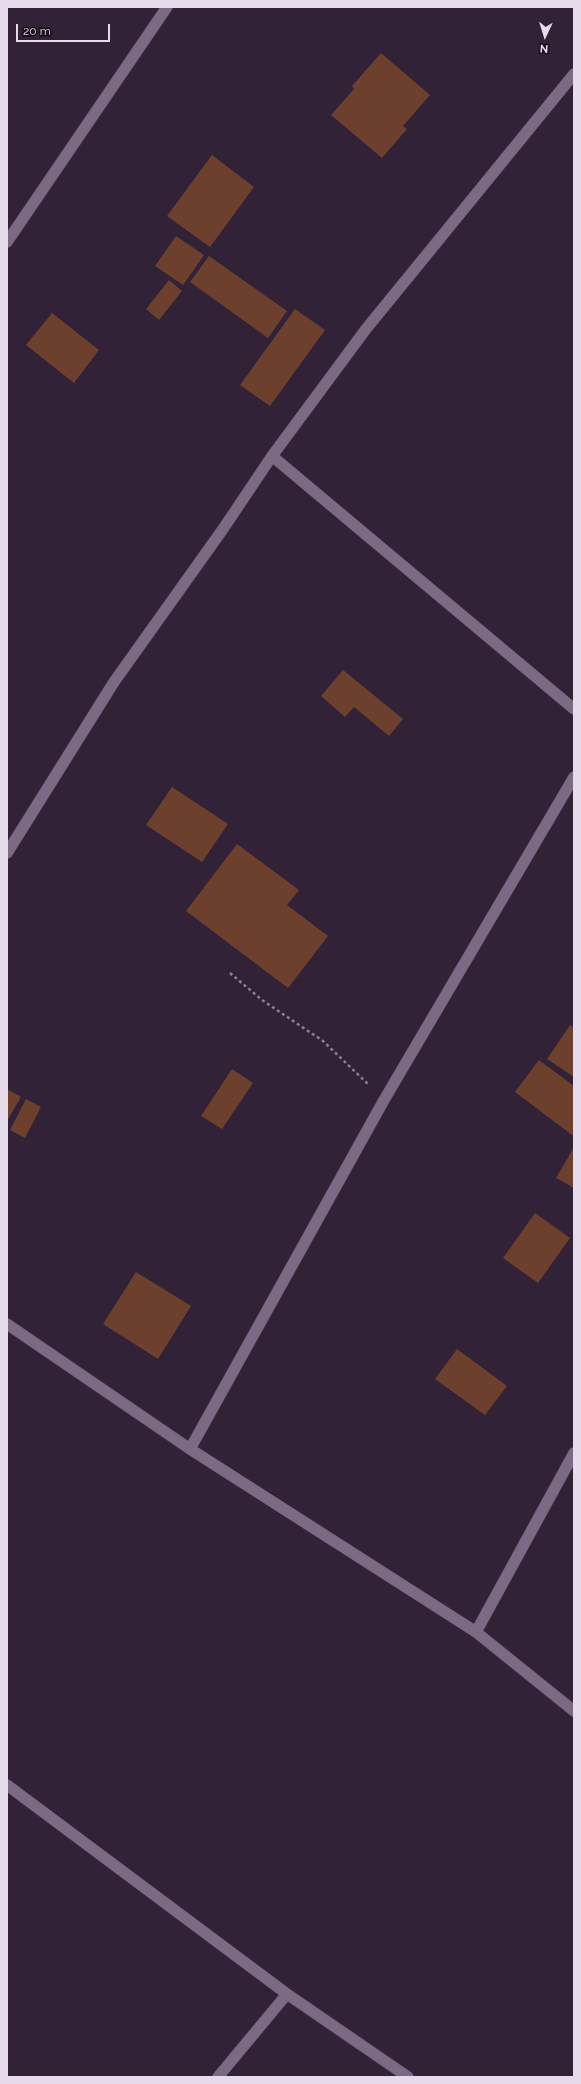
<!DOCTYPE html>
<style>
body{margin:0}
#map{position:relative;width:581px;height:2084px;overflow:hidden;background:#312238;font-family:Raleway,sans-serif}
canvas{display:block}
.frame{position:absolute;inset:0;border:8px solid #e5dbea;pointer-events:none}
.north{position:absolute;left:525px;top:16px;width:40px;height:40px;-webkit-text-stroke:3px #150e18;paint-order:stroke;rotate:184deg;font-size:11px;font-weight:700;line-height:16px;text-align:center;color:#e5dbea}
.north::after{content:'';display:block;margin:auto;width:14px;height:18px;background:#e5dbea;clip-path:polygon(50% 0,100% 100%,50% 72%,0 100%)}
.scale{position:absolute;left:16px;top:24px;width:94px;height:18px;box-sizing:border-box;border:2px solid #e5dbea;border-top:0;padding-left:5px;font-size:12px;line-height:14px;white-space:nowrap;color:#e5dbea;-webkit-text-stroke:3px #150e18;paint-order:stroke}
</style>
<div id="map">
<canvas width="581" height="2084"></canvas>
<div class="frame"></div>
<div class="north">N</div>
<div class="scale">20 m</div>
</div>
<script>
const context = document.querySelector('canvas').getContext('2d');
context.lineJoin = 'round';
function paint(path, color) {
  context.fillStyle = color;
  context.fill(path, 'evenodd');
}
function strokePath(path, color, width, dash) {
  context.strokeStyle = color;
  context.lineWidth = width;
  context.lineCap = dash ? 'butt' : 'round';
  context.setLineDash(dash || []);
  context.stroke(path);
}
paint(new Path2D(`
 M381 53 430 95 403 126 407 129 382 158 331 115 354 89 352 86Z
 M212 155 254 187 210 247 167 216Z
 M176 236 204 255 183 285 155 266Z
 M209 256 287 311 268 338 190 282Z
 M169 280 182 291 159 320 146 309Z
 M295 309 325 330 270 406 240 385Z
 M52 313 99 350 74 383 26 345Z
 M343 670 403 719 389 736 354 707 345 717 321 696Z
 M172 787 228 824 202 862 146 825Z
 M237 844 299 890 287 905 328 936 288 988 186 911Z
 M570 1025 574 1028V1077L547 1059Z
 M539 1060 574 1086V1133L572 1135 515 1092Z
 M232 1069 253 1083 222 1129 201 1116Z
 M7 1089 21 1097 7 1121Z
 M26 1099 41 1107 25 1138 10 1130Z
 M574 1147V1188L556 1178Z
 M535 1213 570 1238 538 1283 503 1258Z
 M136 1272 191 1306 158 1359 103 1324Z
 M457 1349 507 1386 485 1415 435 1379Z`), '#6d402e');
const minor = new Path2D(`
 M7 242 167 7
 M272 456 574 709
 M7 853 114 682 223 529 272 456 366 329 574 74
 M7 1324 190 1449 384 1100 574 777
 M190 1449 476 1632 574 1711
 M476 1632 574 1453
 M7 1785 287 1994 408 2077
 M218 2077 287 1994`);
strokePath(minor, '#4e4054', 12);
strokePath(new Path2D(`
 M230 973 262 1000 323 1041 368 1084`), '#8c7f92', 2.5, [3, 3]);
strokePath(minor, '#7c6a84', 11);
</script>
